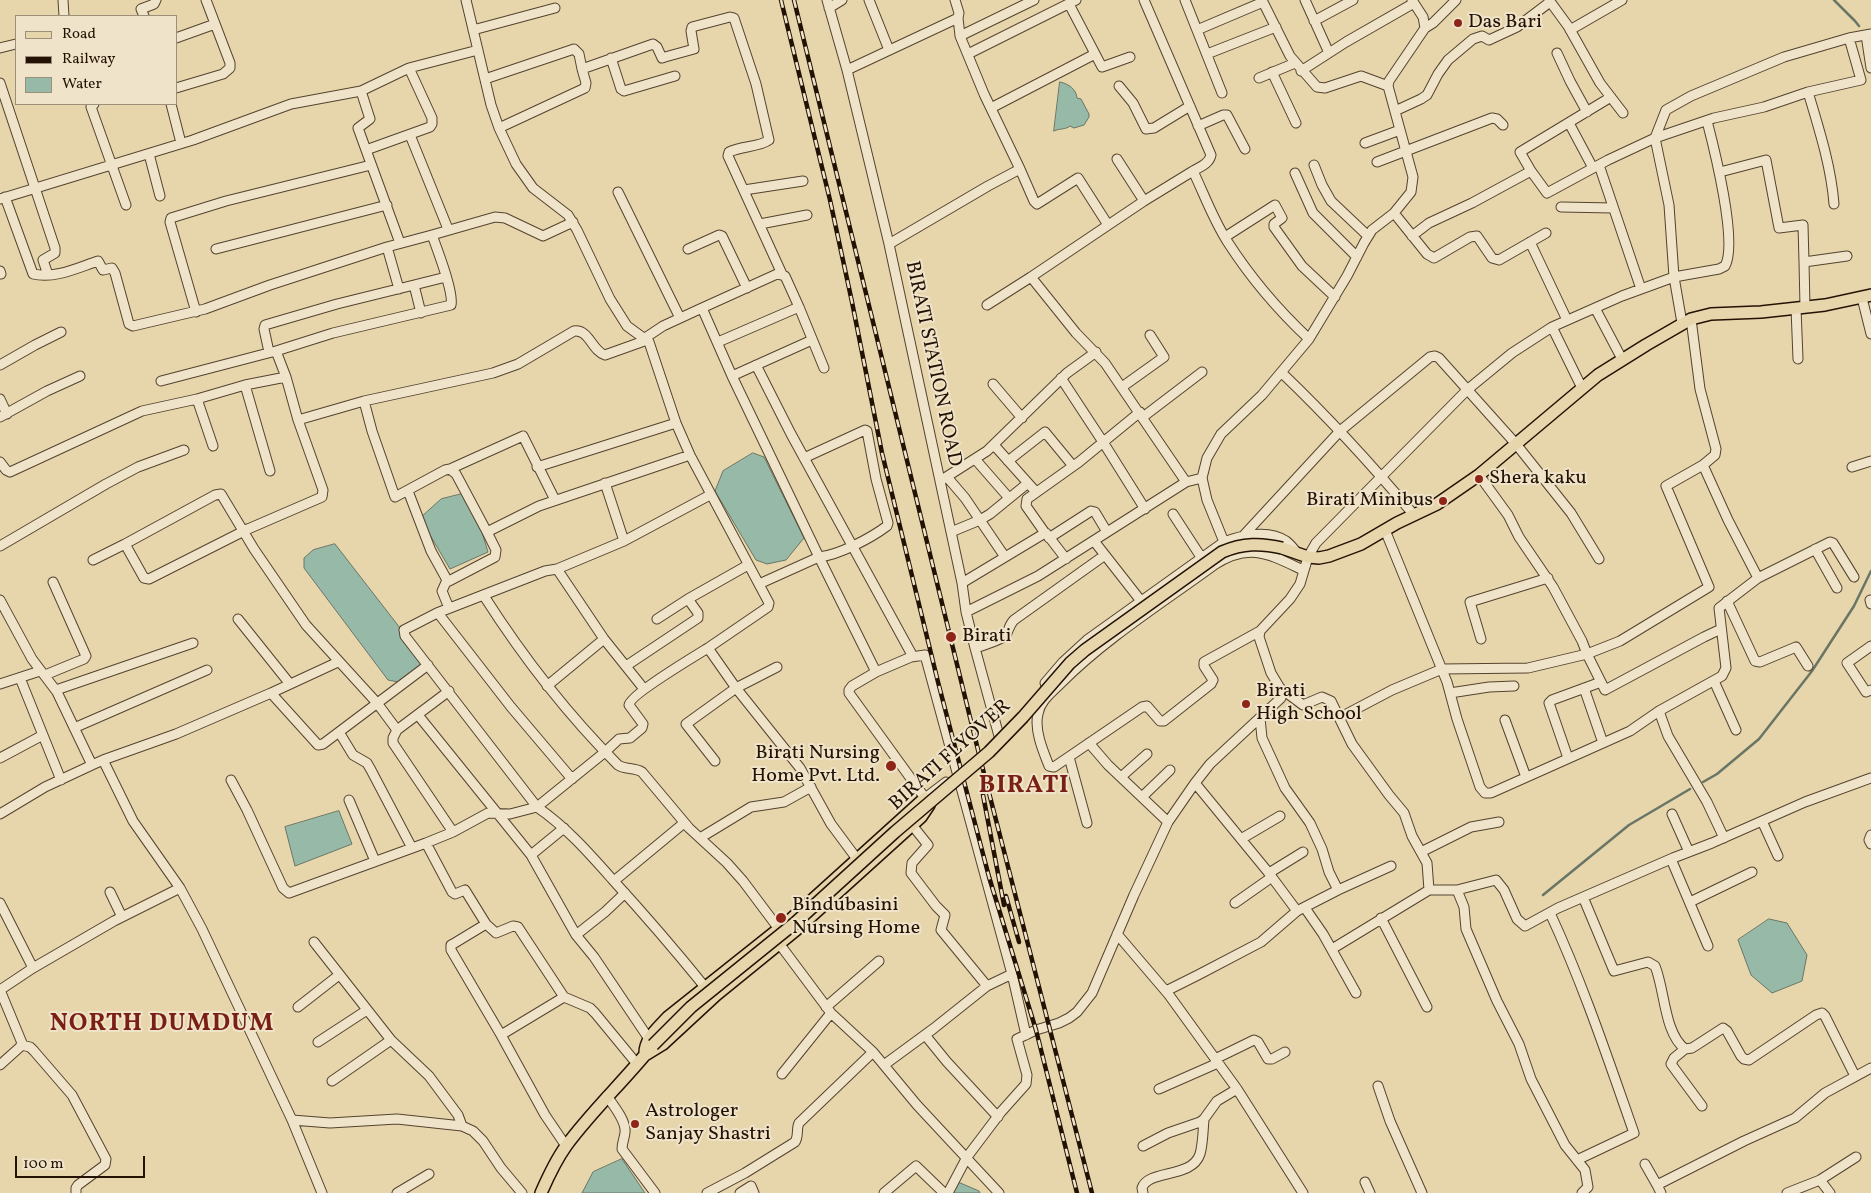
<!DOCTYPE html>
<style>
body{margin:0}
#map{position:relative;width:1871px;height:1193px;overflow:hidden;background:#e7d5ac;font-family:Vollkorn,serif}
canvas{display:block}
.legend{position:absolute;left:15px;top:15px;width:162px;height:90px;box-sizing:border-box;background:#efe4c9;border:1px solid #9d907a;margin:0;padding:6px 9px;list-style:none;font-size:15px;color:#231204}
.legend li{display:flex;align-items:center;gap:10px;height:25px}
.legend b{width:25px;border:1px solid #9d907a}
.scale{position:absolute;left:15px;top:1156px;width:130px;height:22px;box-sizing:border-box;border:2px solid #231204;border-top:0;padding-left:6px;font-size:15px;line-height:18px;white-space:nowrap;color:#231204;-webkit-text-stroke:4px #efe4c9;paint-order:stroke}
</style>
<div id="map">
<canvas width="1871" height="1193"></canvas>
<ul class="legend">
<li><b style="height:6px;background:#e7d5ac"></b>Road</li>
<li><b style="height:6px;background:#231204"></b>Railway</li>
<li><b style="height:14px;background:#97b9a8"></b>Water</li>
</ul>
<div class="scale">100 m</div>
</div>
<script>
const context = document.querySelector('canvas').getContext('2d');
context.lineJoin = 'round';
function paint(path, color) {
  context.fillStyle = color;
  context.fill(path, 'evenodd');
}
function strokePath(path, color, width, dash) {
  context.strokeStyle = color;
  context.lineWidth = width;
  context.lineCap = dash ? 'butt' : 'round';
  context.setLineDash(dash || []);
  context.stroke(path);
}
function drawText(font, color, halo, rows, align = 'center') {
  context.font = font + ' Vollkorn,serif';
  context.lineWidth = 4;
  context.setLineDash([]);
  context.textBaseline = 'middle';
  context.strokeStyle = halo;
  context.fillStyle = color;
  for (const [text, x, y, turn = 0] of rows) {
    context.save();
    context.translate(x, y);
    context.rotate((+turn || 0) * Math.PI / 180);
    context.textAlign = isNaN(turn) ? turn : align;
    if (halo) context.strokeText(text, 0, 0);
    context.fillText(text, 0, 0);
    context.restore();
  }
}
const water = new Path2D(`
 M1060 82C1069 84 1076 89 1077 98L1081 99 1089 114V117L1084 125 1074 128 1070 126C1065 130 1060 128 1054 131Z
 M753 453 764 457 804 538 786 560 767 564 756 560 715 491 723 471Z
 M466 493 473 503 488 552 450 569 420 518 441 499Z
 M335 544 424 659 418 668 398 682 388 680 304 568V558L313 550Z
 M339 811 352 844 295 866 285 827Z
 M1769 919 1787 923 1807 955 1802 981 1772 993 1751 975 1738 940Z
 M622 1159 645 1193H582L593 1172Z
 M958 1182 979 1191 980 1193H953Z`);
paint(water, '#97b9a8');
strokePath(water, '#697666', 1);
strokePath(new Path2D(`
 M1834 0 1855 21 1859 26
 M1703 782 1717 774 1759 739 1812 671 1854 606 1871 571
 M1543 895 1629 825 1690 789`), '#697666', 2.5);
const minor = new Path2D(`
 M63 0 64 16
 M466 0 491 105 499 128 516 164 533 188 568 215 577 230 610 299 627 326 649 342 676 423 690 455 769 603 768 607 708 648 736 688 800 768 831 824 857 859
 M827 0 847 70 889 244 962 583 966 612 975 648 999 736
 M869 0 889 50
 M955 0 959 13 958 18
 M1144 0 1211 155C1209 164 1200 167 1193 171
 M1185 0 1222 93
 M1262 0 1290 56 1317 87 1325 88 1361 76 1388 86
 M1305 0 1329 53
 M1549 0 1568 26 1600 83 1623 113
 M1069 4 1102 67 1130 57
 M829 8 842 0
 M144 16 141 9 154 4 156 0
 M1314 21 1353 0
 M1425 28 1433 23 1456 0
 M473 30 555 8
 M1197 30 1263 2
 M1570 30 1622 0
 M1866 35 1871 68
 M960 36 1034 0
 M176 38 215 24
 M0 48 16 44
 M1557 53 1570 81 1587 112
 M968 54 1076 0
 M1207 54 1276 27
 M611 58 621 89 624 91 675 76
 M847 70 958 18 960 36 984 94 1020 169 988 186 889 244
 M1301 71 1346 42 1414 3
 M1272 72 1296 123
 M1259 78 1295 63
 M485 79 574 49 579 54 582 69 653 44 657 47 662 58 665 57 694 49 691 31 692 27 730 17 734 18 756 84 769 140C760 147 741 146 729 152L728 156 782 274
 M0 83 55 248V253L43 260 48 275
 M1119 86 1133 103 1146 129 1154 128 1190 106
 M176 88 223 74 230 68V63L206 0
 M361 91 370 119 358 128 366 150 430 127 432 124V118L409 68
 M1808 92C1819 129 1831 166 1834 204
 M94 104 91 107 126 205
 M171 104 181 143
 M991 108 1095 54
 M1395 111 1421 99 1427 95 1438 74 1448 60 1473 39 1482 36 1489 40 1517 27 1550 2
 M1569 123 1593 168
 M1198 126 1223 115H1227L1245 149
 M499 128 585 88 586 83 582 69
 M410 135 448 229
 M1655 138 1714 118 1764 107 1808 92 1861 80 1849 38 1871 34
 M1655 138 1666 110 1691 96 1784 57 1849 38
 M1365 143 1400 130
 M366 150 400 243
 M149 154 160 196
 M1117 159 1144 201
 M1377 162 1492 118 1497 119 1503 125
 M1314 165 1322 185 1331 201 1368 236
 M1599 165 1641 289
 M1020 169 1034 201 1037 204 1078 178 1108 225
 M1531 171 1520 152 1611 97
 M1720 172 1766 160 1779 228 1803 225 1804 262 1847 256
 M1295 173 1313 213 1357 257
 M744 190 803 181
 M618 192 680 318
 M5 197 33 274C55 279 77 268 98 261L103 270 112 268 115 273 129 324 133 326 205 309 270 285 387 247 432 235
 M0 199 193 140 291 104 361 91 409 68 478 50
 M1561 207 1613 208
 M1394 213 1427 254 1434 258 1470 237 1477 236 1492 258 1499 260 1546 233
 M760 224 807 215
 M1412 236 1429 223 1472 203 1531 171 1547 193 1608 160 1655 138 1669 205 1674 277 1719 269 1725 266C1738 243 1714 148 1707 121
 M1225 237 1275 205 1282 218 1274 224V227L1302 266 1335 297
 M1530 242 1567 320
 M387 247 399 289
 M216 249 387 205
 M688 249 719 235 722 236 747 288
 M1804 262 1805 307
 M0 271 1 274
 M414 285 446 277
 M1862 298 1871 334
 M987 305 1031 277
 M702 308 777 274 785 276 799 307 824 368
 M1595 308 1622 359
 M1796 308 1798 359
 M196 312 170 222 171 218 226 201 371 165
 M1552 327 1582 388
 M645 338 663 326 702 308 732 376 819 557C839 555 871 538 887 526L888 523 876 479 867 431 865 430 804 458
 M718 342 799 307
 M276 351 333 333 451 305C454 292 437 249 432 235L495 217 505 218 543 236 573 222
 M269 352 264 329 265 325 337 304 414 285 421 313
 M0 365 35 345 61 332
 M756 365 791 434 911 653V657L876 672
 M1282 373C1329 418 1372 465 1414 515
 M732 376 812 340
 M1061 378 1103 442 1145 509
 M161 381 276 351 286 377
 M993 384 1022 418
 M245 385 270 471
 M1122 387 1164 357 1150 335
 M0 399 7 414
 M197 399 213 446
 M364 401 493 373 518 364 574 331C589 329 592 351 605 355L647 340
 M0 417 47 391 80 376
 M1143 417 1202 372
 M994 445 1036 492
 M975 459 1009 498
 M1008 461 1045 432 1073 466
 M0 462 6 470 10 472 142 411 197 399 245 385 286 377 298 420 364 401 372 431 395 497 445 470 450 469 456 474 487 532
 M1703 465 1728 520 1758 578 1830 542 1833 543 1854 577
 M537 467 676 423
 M1852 467 1871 461
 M450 469 523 436 555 500
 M1479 475 1508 515 1519 537 1553 587 1582 641 1587 654 1605 690 1704 637 1721 629
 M947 477 965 498 1005 557
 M940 481 987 451 1067 373 1096 352
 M1186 482 1105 363 1076 333 1031 277 1144 201 1193 171C1204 194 1213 219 1227 241 1250 277 1277 309 1309 339
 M605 483 624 541
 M408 491 431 551 447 580 449 581 495 557 496 550 487 532 539 506 690 455
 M1173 514 1201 557
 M1385 530 1447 682 1457 719 1480 787 1485 793H1491L1630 731 1659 711 1722 676 1726 668 1719 608 1758 578
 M951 532 980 520 990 514 1028 483
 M1046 533 1066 559
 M1244 535 1340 431 1430 357 1435 356 1439 358 1516 444 1571 513 1599 559
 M1049 538 1091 511 1095 512 1107 532
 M1094 541 1141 601
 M1224 542 1207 500 1202 478 1207 458 1221 434 1262 395 1309 339 1347 276 1364 243 1372 230 1394 213 1411 192 1413 177 1388 86 1389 81 1425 28 1423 17 1412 0
 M125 544 215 495 221 494 254 549 306 625 377 703 397 730 449 691
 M0 546 106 484 138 467 184 450
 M1815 549 1837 588
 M93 560 125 544 144 578 149 579 240 533 243 530 248 529 322 497 323 490 298 420
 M557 569 624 541 710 495
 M447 580 442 591 449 608
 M962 583 1045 533 1026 506 1027 499 1079 462 1140 412
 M759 584 819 557 876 672 852 686 849 690V693L925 798 946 782
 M484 596C523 657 567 714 618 765 625 770 634 767 642 772L689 828 727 863 743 881 779 929
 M0 600 32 659 57 692 92 765 103 760 133 821 180 888
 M1870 600 1871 604
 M1727 601 1755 661 1760 662 1796 647 1808 666
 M966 612 1038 576 1186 482 1202 478
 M438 613 511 707 572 779
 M238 619 290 684
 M657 619 688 599
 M1260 631 1204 662V666L1213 680 1211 684 1164 721H1160L1147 706 1142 707 1054 767 1049 766C1043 751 1034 730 1038 714 1040 701 1051 693 1060 684 1106 638 1162 603 1214 565 1249 542 1269 554 1303 570
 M1481 639 1470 602 1548 578
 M1871 646 1847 663 1866 692 1871 690
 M975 648C981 646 1002 640 1006 635 1009 630 1009 625 1014 620L1105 555
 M911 657 925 655 1012 974 1026 1035
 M338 662 271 693 318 745 323 744 428 665
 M626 666 698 618V613L688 599 748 565
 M45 675 84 659 86 656 53 582
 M20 678 61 780
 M1714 681 1736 730
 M1045 683 1063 662 1087 640 1224 542C1241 535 1269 529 1286 541 1290 544 1294 549 1297 553
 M0 684 40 671
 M547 686 604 639
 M1280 688 1303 705 1322 697 1331 701 1352 744 1389 795 1404 813 1412 836 1427 863 1429 890H1457L1464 907 1466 929 1497 1001 1519 1044 1531 1079 1565 1145 1585 1170 1588 1187 1582 1193
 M1584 688 1603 743
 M644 689 604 639 557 569 545 571 437 613 404 630 405 636 537 807C566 827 588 852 612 879 644 914 675 950 705 987
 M56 690 193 643
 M1450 693 1489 687 1514 686
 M1659 711 1668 736 1707 802 1724 838
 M418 715 531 855 576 935 594 957 649 1039
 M1339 718 1392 690 1442 669 1528 668 1587 654 1620 641 1709 587 1666 486 1703 465 1715 455 1716 449 1700 389 1691 319
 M1505 720 1526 777
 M74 728 207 670
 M397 730 393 738V743L453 832
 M339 732 353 755 367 763 371 770 412 848
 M1089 743 1108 765 1168 822
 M1069 757 1087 823
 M0 758 43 735
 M1568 758 1549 703 1552 700 1601 682
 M103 760 176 734 271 693
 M715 761 686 724 736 688 777 667
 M1121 777 1147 754
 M231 780 247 810 283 888 289 893 426 843 453 832 488 813 510 814 537 807 605 752 619 739 630 738 642 728 643 724 629 705C630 695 695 656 708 648
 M1195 783 1268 872 1297 911
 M1142 797 1170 770
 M349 800 375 861
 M0 814 45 787 92 765
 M1672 814 1689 852
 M1762 821 1778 856
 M912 825 928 845 912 863 911 873 936 906 945 915 941 930 987 986
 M1871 835 1869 840 1871 844
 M700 838 751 807 784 802 811 787
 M1241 839 1280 816
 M426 843 452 892 455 894 465 890 486 924 453 944 451 945V950L501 1035 545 1115 566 1146
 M1421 852 1471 827 1499 822
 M531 855 564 828
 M1671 859 1708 946
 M1269 873 1303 852
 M614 881 684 823
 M1338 890 1391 866
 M1457 890 1496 880 1504 890 1517 919 1525 926 1558 908 1673 858 1712 843 1805 802 1871 778
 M110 892 122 917
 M1583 897 1614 971 1648 962 1655 966C1665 990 1664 1033 1685 1049L1692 1048 1723 1028 1727 1031 1741 1056 1744 1059 1749 1060 1816 1015 1822 1013 1825 1016 1855 1076
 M1690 902 1752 872
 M0 903 33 968 114 921 180 888 202 929 292 1120 330 1123 397 1119 462 1126 473 1131 483 1141 501 1168 522 1193
 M1235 903 1272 877
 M1305 908 1323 934 1356 993
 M1550 913C1583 984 1608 1059 1634 1133L1577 1160
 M1381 918 1427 1007
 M486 924 496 933 513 926 518 927 564 997 501 1035
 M1117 934 1169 995 1237 1089 1303 1193
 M576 935 605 912 625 893
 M775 938 831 1013 873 1052 917 1105 999 1193
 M314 942 391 1040 429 1076 458 1115 462 1126
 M1332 949 1429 890
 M1166 991 1198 975 1261 942 1297 911 1338 890 1329 872 1322 849 1310 823 1285 788 1262 738 1260 718
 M564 997 590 1008 595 1013 637 1064
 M298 1007 339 975
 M826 1007 879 961
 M925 1035 947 1062 998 1117
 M318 1042 367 1010
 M21 1045 30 1047 34 1051 72 1095 106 1159 105 1165 78 1185 76 1188V1193
 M1685 1049 1674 1058 1671 1064 1702 1106
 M1215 1059 1254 1040 1258 1042 1268 1059H1272L1285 1052
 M0 1065 20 1047 22 1043 0 990 33 968
 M884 1065 933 1029 987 986 1012 974
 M782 1074 831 1013
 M332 1081 391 1040
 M1378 1086 1390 1121 1422 1193
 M1159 1089 1218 1063
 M607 1096C613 1105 624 1118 625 1129 626 1135 622 1141 622 1149L655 1193
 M292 1120 322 1193
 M1143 1146 1168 1133 1200 1122 1204 1119 1217 1101 1237 1089
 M1645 1164 1657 1185
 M1820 1180 1830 1193
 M1365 1182 1370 1193
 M397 1193 429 1174
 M707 1193 745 1173 795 1142C799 1136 796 1129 799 1123L873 1052
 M740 1193 751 1186 754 1193
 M884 1193 916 1166 944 1193
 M948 1193 967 1157 1001 1112 1026 1084 1027 1075 1017 1039 1036 1030 1059 1023 1069 1018 1077 1012 1092 993 1134 895 1168 822 1195 783 1210 764 1281 698 1280 688 1271 673 1259 637 1260 631 1290 599 1300 584 1308 557 1316 543 1467 390 1512 353 1552 327 1622 296 1674 277 1682 323
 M1143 1193 1142 1188C1148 1169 1192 1179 1200 1154 1203 1144 1203 1130 1204 1119
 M1661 1193 1657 1185 1744 1141 1795 1118 1825 1093 1871 1068
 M1787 1193 1820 1180 1856 1157`);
const major = new Path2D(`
 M1282 548 1308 557 1319 558 1329 556 1361 544 1397 523 1437 504 1479 475 1598 375 1646 345 1691 319 1711 314 1761 312 1825 305 1871 295
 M925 798 929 805 921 817 796 930 716 995 663 1044 645 1055C644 1039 658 1028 668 1017L790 920Z
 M541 1193C548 1177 556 1160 566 1146 591 1112 622 1083 649 1050`);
strokePath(minor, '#54432e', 11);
strokePath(major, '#231204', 14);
strokePath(minor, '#efe4c9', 9);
strokePath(major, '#e7d5ac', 11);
const rail = new Path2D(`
 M781 0 830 200 852 302 882 453 938 682 989 877 1036 1030 1077 1193
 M794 0 979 754 1092 1193
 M983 795 1004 905
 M1006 896 1019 942`);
strokePath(rail, '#231204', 4.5);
strokePath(rail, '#efe4c9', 2.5, [8]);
const majorBridge = new Path2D(`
 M653 1045 691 1007 795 923 895 832 989 752 1023 717 1070 663 1085 650 1222 552C1243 543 1261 543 1282 548`);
strokePath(majorBridge, '#231204', 14, []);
strokePath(majorBridge, '#e7d5ac', 11);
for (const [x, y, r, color] of [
 [1458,23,5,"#8f2418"],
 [1479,479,5,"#8f2418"],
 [1443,501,5,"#8f2418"],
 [951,637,6,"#8f2418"],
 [1246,704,5,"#8f2418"],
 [891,766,6,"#8f2418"],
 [781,918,6,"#8f2418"],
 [635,1124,5,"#8f2418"]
]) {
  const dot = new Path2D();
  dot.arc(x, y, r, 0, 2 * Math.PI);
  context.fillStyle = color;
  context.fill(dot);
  strokePath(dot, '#efe4c9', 2);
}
drawText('20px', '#231204', '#efe4c9', [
 ["Das Bari",1468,23],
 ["Shera kaku",1489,479],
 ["Birati Minibus",1433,501,"right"],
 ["Birati",962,637],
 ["Birati",1256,692],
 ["High School",1256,715],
 ["Birati Nursing",880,754,"right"],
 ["Home Pvt. Ltd.",880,777,"right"],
 ["Bindubasini",792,906],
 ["Nursing Home",792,929],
 ["Astrologer",645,1112],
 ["Sanjay Shastri",645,1135]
], 'left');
drawText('20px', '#231204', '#efe4c9', [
 ["BIRATI STATION ROAD",932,364,78],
 ["BIRATI FLYOVER",951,756,-42]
]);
context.letterSpacing = '1px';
drawText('bold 25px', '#7a1f14', '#efe4c9', [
 ["BIRATI",1024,787],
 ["NORTH DUMDUM",162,1025]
]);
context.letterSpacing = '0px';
</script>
